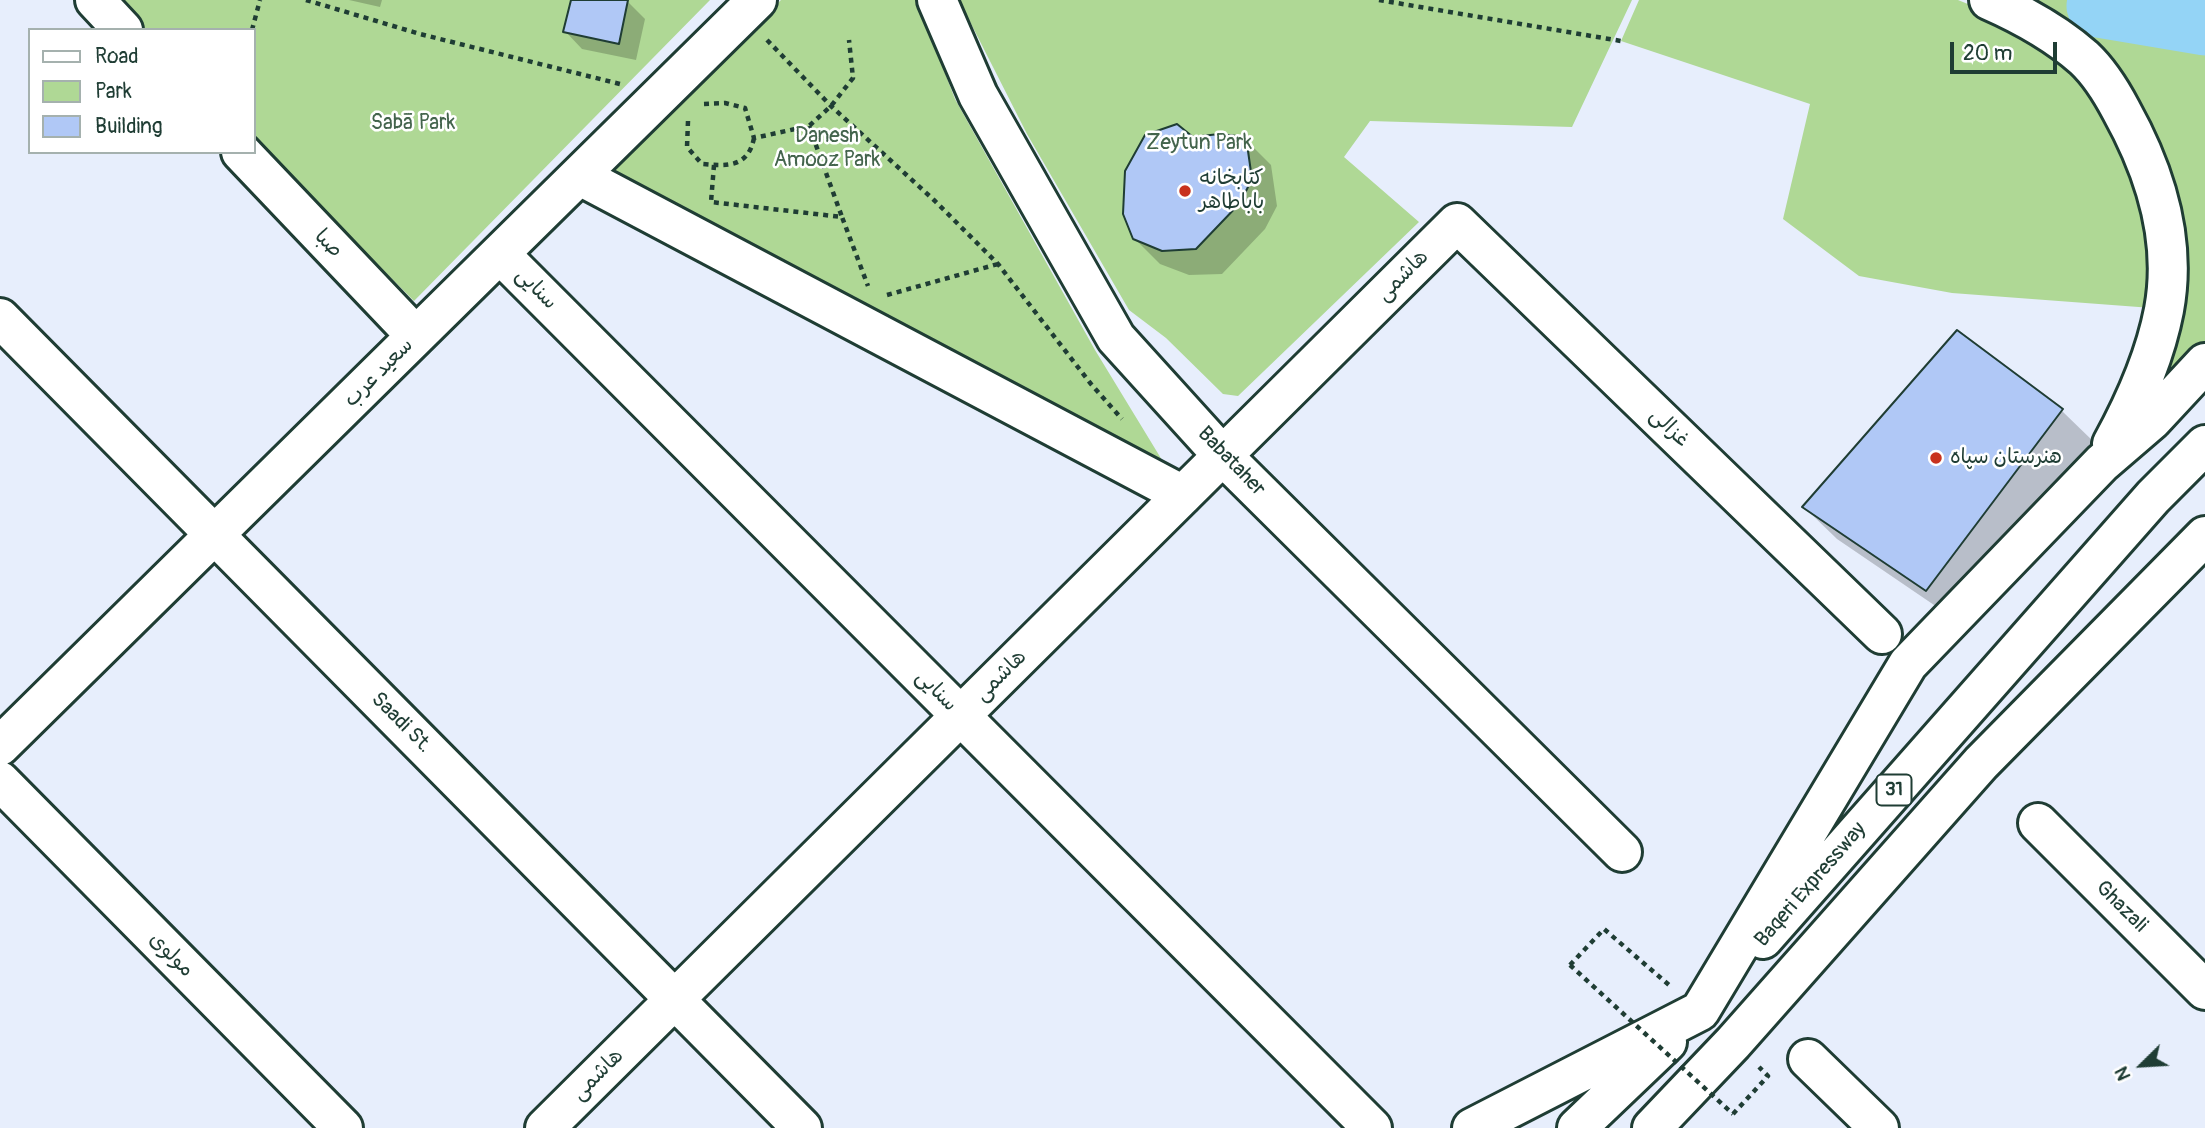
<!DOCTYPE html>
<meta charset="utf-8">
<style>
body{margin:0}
#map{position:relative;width:2205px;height:1128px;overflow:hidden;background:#e7eefc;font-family:Pangolin,sans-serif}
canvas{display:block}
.legend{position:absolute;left:28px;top:28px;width:228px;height:126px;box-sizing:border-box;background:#fff;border:2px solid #a5b1ae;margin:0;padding:9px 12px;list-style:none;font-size:21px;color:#1f3d34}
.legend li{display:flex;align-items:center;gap:14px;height:35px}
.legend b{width:35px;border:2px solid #a5b1ae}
.north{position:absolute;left:2107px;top:1030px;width:70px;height:70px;-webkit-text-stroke:5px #fff;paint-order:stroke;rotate:246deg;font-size:19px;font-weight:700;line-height:28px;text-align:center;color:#1f3d34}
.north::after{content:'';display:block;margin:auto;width:24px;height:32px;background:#1f3d34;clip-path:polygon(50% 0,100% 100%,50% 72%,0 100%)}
.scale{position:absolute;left:1950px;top:42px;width:107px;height:32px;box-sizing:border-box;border:4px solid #1f3d34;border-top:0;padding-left:9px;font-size:21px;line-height:24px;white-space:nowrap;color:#1f3d34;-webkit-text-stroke:5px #fff;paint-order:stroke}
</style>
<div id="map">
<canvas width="2205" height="1128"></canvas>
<ul class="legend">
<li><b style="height:9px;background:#fff"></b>Road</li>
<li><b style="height:19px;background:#afd895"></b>Park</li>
<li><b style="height:19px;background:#b0c8f6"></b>Building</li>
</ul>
<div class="north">N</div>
<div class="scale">20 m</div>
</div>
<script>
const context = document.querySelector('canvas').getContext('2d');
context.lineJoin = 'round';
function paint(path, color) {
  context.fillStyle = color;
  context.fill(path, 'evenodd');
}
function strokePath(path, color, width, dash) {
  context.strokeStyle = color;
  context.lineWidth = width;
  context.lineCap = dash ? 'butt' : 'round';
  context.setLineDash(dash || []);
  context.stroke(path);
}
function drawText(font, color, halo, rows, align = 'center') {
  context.font = font + ' Pangolin,"Playpen Sans Arabic",sans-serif';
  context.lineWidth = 5;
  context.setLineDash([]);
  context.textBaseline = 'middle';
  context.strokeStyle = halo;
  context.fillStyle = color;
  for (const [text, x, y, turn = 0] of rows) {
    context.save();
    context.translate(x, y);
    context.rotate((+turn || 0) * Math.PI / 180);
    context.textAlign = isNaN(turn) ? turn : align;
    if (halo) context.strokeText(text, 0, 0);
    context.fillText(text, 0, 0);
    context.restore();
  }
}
paint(new Path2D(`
 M113 0H710L414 301 254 141V30H143Z
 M781 0H919L921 11 955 99 1095 350 1176 483 599 177Z
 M959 0H1632L1572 127 1370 121 1344 157 1419 222 1238 396 1223 394 1166 338 1129 310 1027 134Z
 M1639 0H1958L1985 11 2072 63 2145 178 2152 308 1952 293 1859 276 1783 219 1810 104 1621 41Z
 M2020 0H2205V347L2145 411 2175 196 2166 160 2149 124Z`), '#afd895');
paint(new Path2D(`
 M349 0H382L380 7Z
 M572 0 627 1 645 19 636 60 582 49 565 31Z
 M1192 138 1245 139 1271 165 1277 206 1265 229 1222 274 1189 275 1160 264 1134 238Z
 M1958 332 2062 411 2095 443 1959 622 1837 539 1804 507Z`), '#0003');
strokePath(new Path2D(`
 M2098 6 2205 24`), '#94d4f6', 63);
const building = new Path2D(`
 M571 0H628L619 44 563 32Z
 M1177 124 1193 137 1219 134 1246 137 1252 179 1240 203 1196 249 1162 251 1133 239 1123 214 1125 171 1145 135Z
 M1957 330 2063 409 1926 591 1802 507Z`);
paint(building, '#b0c8f6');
strokePath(building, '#1f3d34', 2);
const minor = new Path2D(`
 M95 0 123 30
 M937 0 978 95 1116 338 1223 456 1622 852
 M241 152 416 336
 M580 176 1183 495
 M500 254 1372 1128
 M0 318 802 1128
 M0 746 757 0
 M0 781 343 1128
 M2038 823 2205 990
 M1808 1059 1879 1128
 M545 1128 1457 223 1882 634`);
const trunk = new Path2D(`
 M1989 0C2023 15 2056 33 2084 58 2099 72 2112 93 2121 110 2155 171 2177 240 2164 310 2155 357 2135 402 2112 444
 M1763 939 2153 497 2205 445
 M1472 1128 1700 1011 1908 664 2102 463 2152 420 2205 363
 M1577 1128 1667 1042
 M1652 1128 1733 1043 1981 763 2205 536`);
strokePath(minor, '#1f3d34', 44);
strokePath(trunk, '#1f3d34', 44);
strokePath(new Path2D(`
 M306 0 420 34 620 84
 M1379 0 1621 41
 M252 30 260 0
 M767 40 831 106 935 201 998 264 1091 384 1122 419
 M704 104 725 103 745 108 754 138 809 126 831 106 853 78 849 40
 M688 121 687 147 702 164C727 166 748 168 754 138
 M809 126 842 217
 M714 165 711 202 842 217 868 286
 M887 295 998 264
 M1570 965 1604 929 1669 985
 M1733 1114 1768 1076 1759 1067`), '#1f3d34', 4.5, [5, 5]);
strokePath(minor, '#fff', 38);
strokePath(trunk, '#fff', 38);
strokePath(new Path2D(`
 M1570 965 1733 1114`), '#1f3d34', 4.5, [5, 5]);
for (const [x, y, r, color] of [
 [1185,191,7,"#c8321e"],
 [1936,458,7,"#c8321e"]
]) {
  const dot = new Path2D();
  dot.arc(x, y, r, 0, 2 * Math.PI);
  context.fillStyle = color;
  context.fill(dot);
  strokePath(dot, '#fff', 2.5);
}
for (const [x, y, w] of [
 [1894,790,35]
]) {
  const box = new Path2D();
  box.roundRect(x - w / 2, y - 15.5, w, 31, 5);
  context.fillStyle = '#fff';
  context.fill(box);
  strokePath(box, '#1f3d34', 2);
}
drawText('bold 19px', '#1f3d34', null, [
 ["31",1894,790]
]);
drawText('21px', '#43644c', '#fff', [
 ["Sabā Park",413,124],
 ["Danesh",827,137],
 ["Amooz Park",827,161],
 ["Zeytun Park",1199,144]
]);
drawText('21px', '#1f3d34', '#fff', [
 ["کتابخانه",1199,179],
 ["باباطاهر",1199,203],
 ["هنرستان سپاه",1950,458]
], 'left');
drawText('21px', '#1f3d34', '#fff', [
 ["صبا",328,244,46],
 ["هاشمی",1403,276,-45],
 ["سنایی",536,289,45],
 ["سعید عرب",379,373,-45],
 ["غزالی",1669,428,44],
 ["Babataher",1231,462,46],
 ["هاشمی",1001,676,-45],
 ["سنایی",936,691,45],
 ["Saadi St.",401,723,45],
 ["Baqeri Expressway",1811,885,-49],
 ["Ghazali",2121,907,45],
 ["مولوی",171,955,45],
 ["هاشمی",598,1075,-45]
]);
</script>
